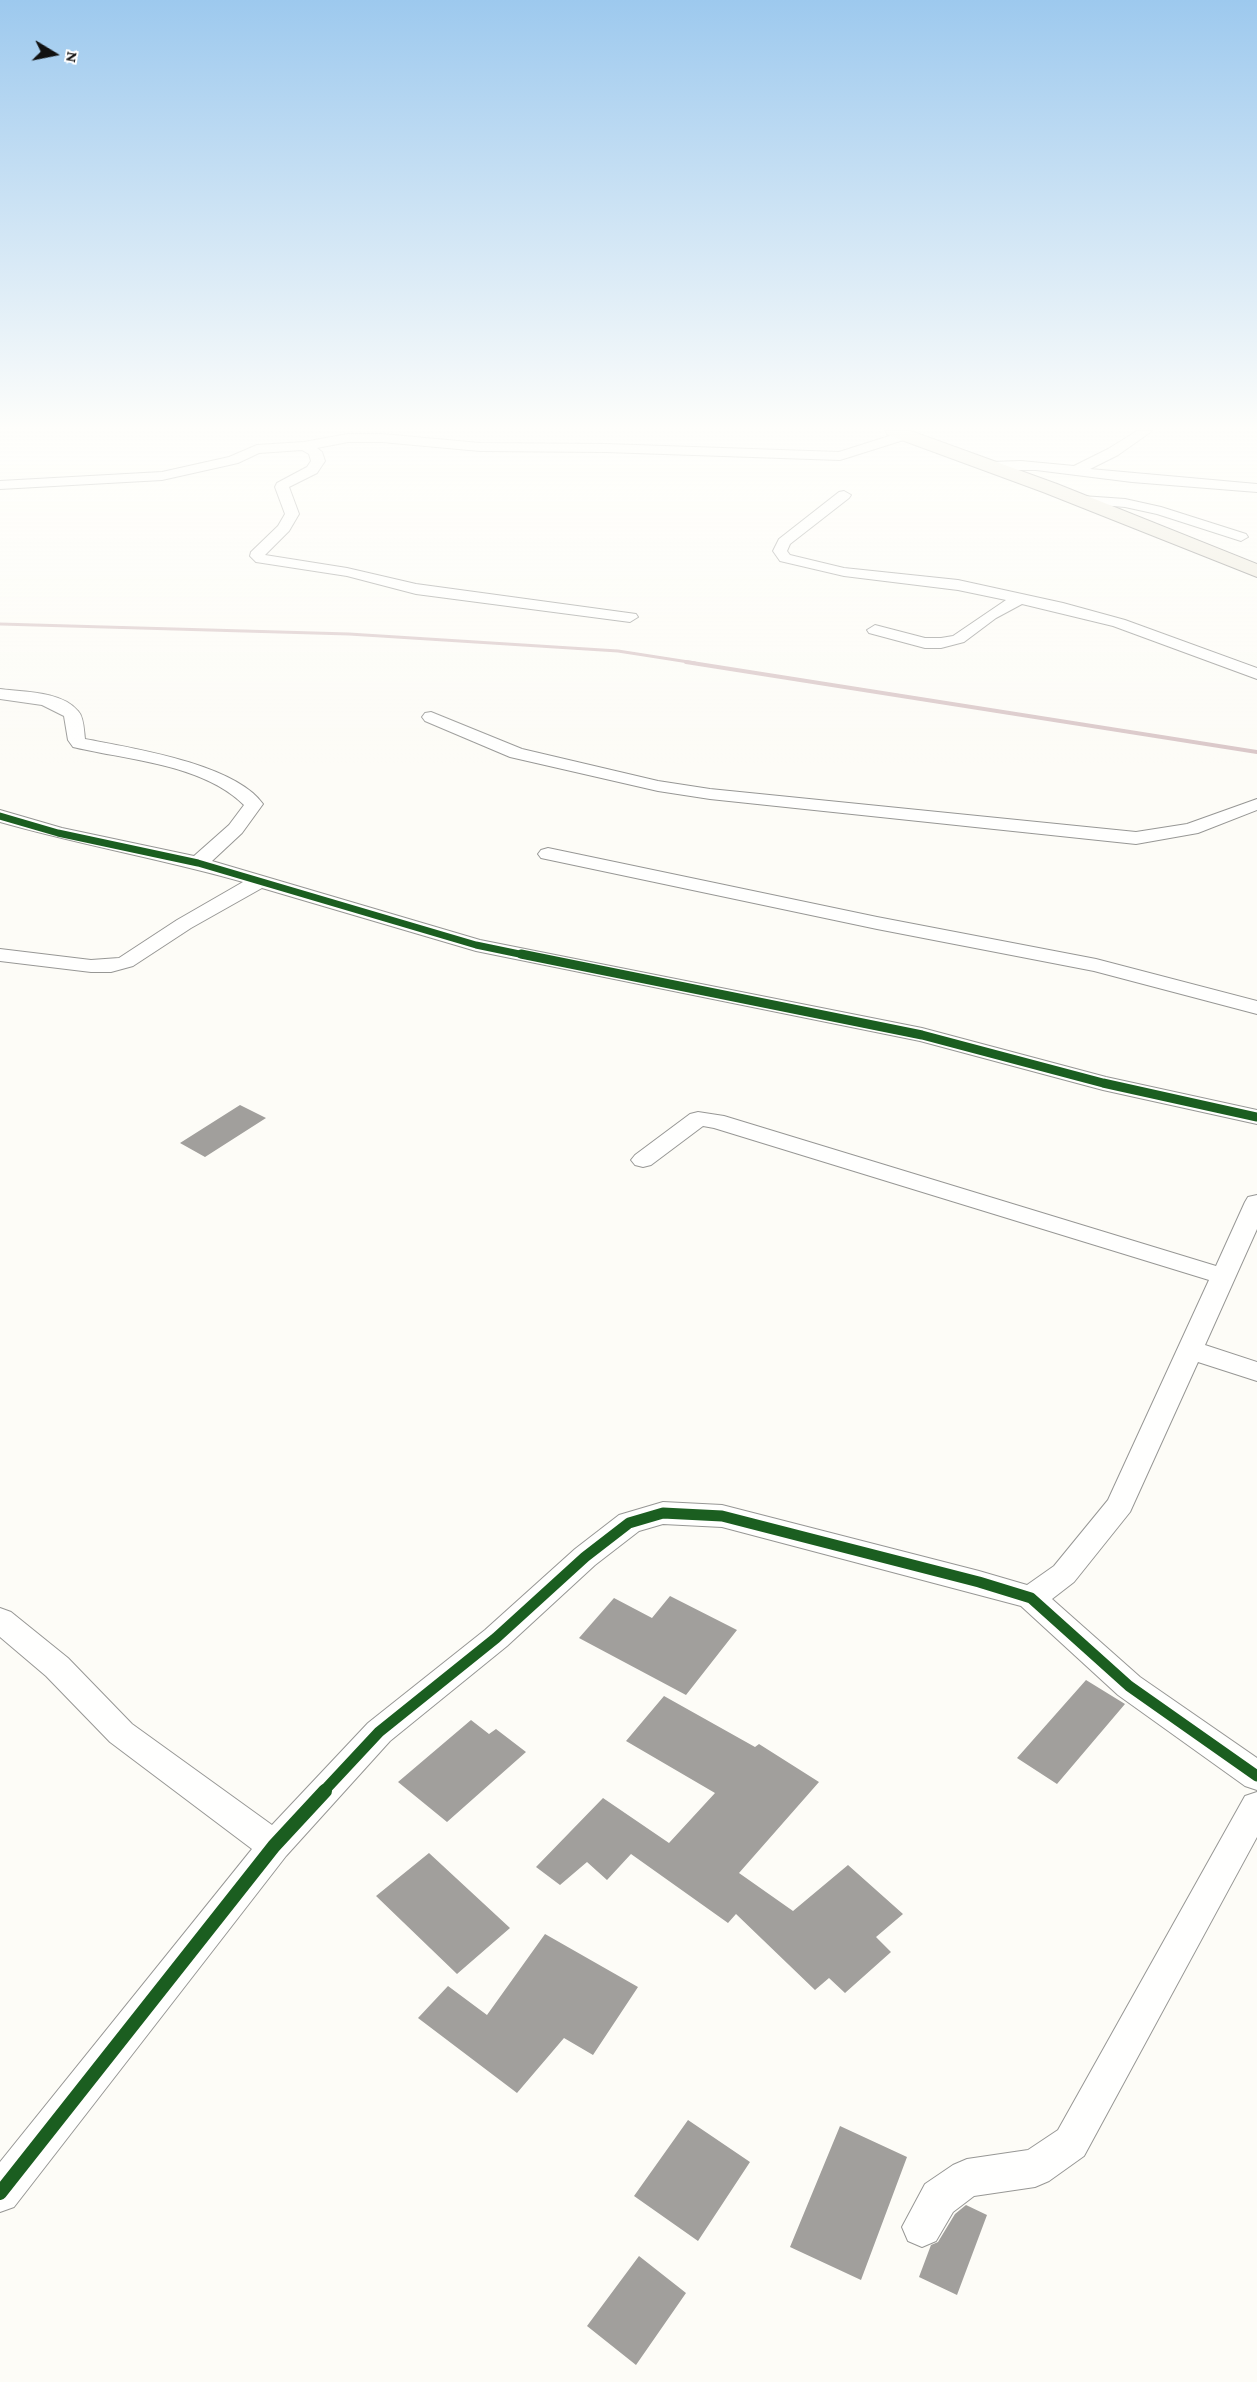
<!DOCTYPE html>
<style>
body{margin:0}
#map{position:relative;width:1257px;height:2382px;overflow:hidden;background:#fdfcf7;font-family:"Crimson Pro",serif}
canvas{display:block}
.north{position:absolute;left:24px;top:24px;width:60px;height:60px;-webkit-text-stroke:4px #fff;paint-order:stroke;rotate:100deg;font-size:16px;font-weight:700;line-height:24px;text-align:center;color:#111}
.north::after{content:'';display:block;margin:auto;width:21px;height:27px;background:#111;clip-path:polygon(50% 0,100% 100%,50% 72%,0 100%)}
</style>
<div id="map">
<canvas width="1257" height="2382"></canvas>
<div class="north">N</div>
</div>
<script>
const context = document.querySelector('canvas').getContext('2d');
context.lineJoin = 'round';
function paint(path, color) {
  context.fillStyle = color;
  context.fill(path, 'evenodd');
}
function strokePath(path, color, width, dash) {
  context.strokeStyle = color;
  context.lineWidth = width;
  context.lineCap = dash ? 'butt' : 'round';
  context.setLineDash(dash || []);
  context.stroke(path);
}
paint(new Path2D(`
 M240 1105 266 1118 205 1157 180 1143Z
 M670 1596 737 1630 686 1695 579 1638 614 1598 652 1618Z
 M1086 1680 1125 1704 1057 1784 1017 1758Z
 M664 1696 755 1747 759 1744 819 1782 739 1873 793 1911 848 1865 903 1914 876 1937 891 1952 845 1993 829 1978 815 1990 736 1914 728 1923 631 1854 607 1880 587 1862 560 1885 536 1867 603 1798 669 1843 715 1793 626 1741Z
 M471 1720 489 1734 496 1729 526 1752 447 1822 398 1782Z
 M429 1853 510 1928 457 1974 376 1896Z
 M545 1934 638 1987 593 2055 564 2038 517 2093 418 2018 448 1986 487 2015Z
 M688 2120 750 2162 698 2241 634 2196Z
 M840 2126 907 2157 861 2280 790 2247Z
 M966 2205 987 2215 957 2295 919 2277 931 2245 938 2242 955 2214Z
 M639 2256 686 2293 636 2365 587 2326Z`), '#a19f9c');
const minor = new Path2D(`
 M905 431 911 435 910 438 840 460 606 452 480 451 382 442H348L317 448 322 452 325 461 317 473 289 487 299 514 289 531 265 555 347 568 416 584 636 614 638 617 630 622 416 594 347 576 256 562 250 556 251 552 278 526 285 514 275 487 277 483 307 467 311 461 309 454 302 450 259 453 238 463 162 480 0 489V481L162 472 229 457 257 445 304 442 348 434H382L480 443 606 444 839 452Z
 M1137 431H1152L1118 455 1090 469 1257 484V492L1132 482 1036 470H990L983 466 990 462 1021 461 1074 466 1108 449Z
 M844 491 851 495 849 498 790 544 787 551 790 555 844 568 958 580 1063 603 1125 620 1257 668V679L1113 626 1022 604 996 618 964 642 941 648H925L869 633 867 630 875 625 925 638H941L953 636 1006 600 958 590 844 576 780 561 773 551 779 539 839 492Z
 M1082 496 1125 499 1161 507 1246 534 1248 537 1241 541 1157 514 1125 507 1077 503 1075 500Z
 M0 689C23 692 62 691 78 711 84 717 84 731 85 739 132 748 235 764 263 804L242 833 212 861 480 940 922 1028 1106 1077 1257 1110V1124L1103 1090 920 1041 476 951 262 888 191 928 133 966 111 972H91L0 961V949L91 960 119 958 177 920 243 882C163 859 80 845 0 822V810L62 828 194 856 229 825 244 805C203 764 127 760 73 747L68 740 64 716 42 705 0 699Z
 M431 712 522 749 658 781 710 789 1136 832 1187 824 1257 799V810L1198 833 1136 844 710 799 658 791 510 757 425 721 422 717 425 713Z
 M548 848 877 917 1096 959 1257 1001V1014L1094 971 877 929 541 858 538 854 541 850Z
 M698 1112 724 1116 1216 1266 1245 1202 1248 1197 1257 1195V1229L1205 1345 1257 1362V1381L1198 1362 1130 1512 1074 1582 1052 1599 1140 1677 1257 1758V1790L1245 1786 1118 1695 1021 1606 722 1527 663 1524 639 1531 595 1565 507 1646 390 1741 286 1856 14 2207 0 2212V2162L252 1849 110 1742 46 1676 0 1637V1608L11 1612 68 1658 132 1724 272 1825 368 1723 485 1630 575 1549 619 1515 663 1502 722 1505 979 1571 1027 1585 1054 1566 1108 1500 1209 1280 714 1128 703 1126 651 1165 643 1167 635 1165 631 1160 635 1155 690 1114Z
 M1257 1792V1837L1084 2156 1049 2181 1035 2187 974 2196 953 2212 936 2241 922 2247 908 2241 902 2227 925 2184 953 2165 967 2159 1028 2150 1058 2130 1245 1796Z`);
const primary = new Path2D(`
 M885 431H911L1057 484 1257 564V577L1043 492 888 435Z`);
strokePath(minor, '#979795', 2);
strokePath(primary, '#858482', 2);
paint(minor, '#fffffe');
paint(primary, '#ede9dc');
strokePath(new Path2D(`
 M0 624 349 634 618 651 695 663`), '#d9c6c7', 3);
strokePath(new Path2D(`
 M686 662 1257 752`), '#d9c6c7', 4);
strokePath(new Path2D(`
 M0 816 58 833 198 863 476 945 529 956`), '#1b5e20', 7);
strokePath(new Path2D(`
 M521 954 922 1035 1103 1083 1257 1117`), '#1b5e20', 9);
strokePath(new Path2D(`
 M323 1792 379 1732 496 1638 585 1557 629 1523 663 1513 722 1516 979 1582 1031 1598 1129 1686 1257 1776`), '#1b5e20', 11);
strokePath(new Path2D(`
 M0 2193 274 1846 325 1791`), '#1b5e20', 14);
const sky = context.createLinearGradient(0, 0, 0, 765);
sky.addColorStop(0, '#9dc9ee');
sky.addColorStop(0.56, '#fefefb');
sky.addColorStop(1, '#fefefb00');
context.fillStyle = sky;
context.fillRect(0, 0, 1257, 765);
</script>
